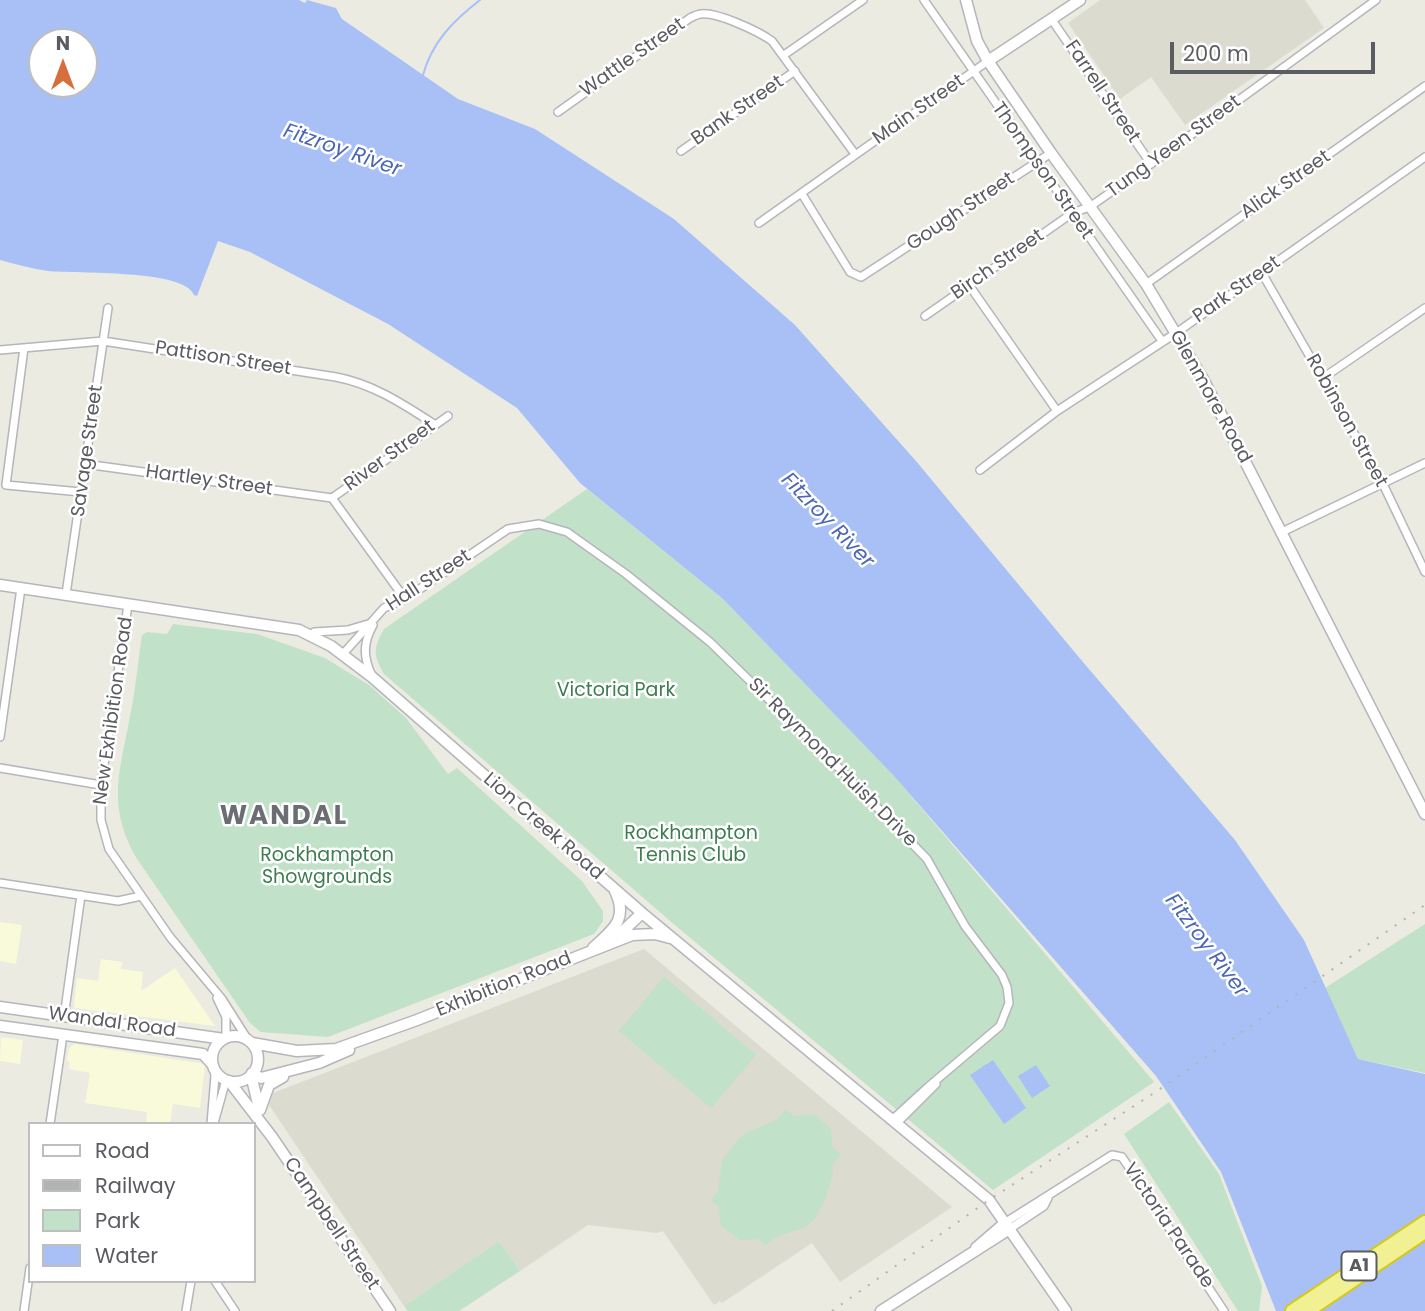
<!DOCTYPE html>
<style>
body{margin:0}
#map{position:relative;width:1425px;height:1311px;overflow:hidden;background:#ebebe2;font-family:Poppins,sans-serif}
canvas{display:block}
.legend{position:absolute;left:28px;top:1122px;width:228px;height:161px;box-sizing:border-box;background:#fff;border:2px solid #bdbec0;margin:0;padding:9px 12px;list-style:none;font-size:21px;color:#5a5c61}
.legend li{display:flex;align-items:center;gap:14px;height:35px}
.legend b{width:35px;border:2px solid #bdbec0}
.north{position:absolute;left:28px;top:28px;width:70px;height:70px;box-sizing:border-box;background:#fff;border:2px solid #bdbec0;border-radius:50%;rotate:0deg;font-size:19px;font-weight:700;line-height:28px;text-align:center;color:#5a5c61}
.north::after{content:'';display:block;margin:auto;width:24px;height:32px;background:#d66f3d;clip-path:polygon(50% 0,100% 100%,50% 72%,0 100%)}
.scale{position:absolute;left:1170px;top:42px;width:205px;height:32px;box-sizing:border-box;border:4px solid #5a5c61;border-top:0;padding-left:9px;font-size:21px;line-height:24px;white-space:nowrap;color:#5a5c61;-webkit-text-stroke:5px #fff;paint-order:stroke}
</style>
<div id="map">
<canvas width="1425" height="1311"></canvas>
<ul class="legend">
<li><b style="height:9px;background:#fff"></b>Road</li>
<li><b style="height:9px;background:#b2b3b3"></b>Railway</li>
<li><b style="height:19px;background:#c1e1c9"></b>Park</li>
<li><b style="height:19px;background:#a8c0f5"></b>Water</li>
</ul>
<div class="north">N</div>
<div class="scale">200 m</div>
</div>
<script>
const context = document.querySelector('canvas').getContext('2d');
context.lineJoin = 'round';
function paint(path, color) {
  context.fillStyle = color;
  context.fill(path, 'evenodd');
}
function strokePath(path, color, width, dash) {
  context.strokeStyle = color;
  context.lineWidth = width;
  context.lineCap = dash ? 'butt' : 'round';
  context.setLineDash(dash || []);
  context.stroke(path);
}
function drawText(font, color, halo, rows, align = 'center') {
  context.font = font + ' Poppins,sans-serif';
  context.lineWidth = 5;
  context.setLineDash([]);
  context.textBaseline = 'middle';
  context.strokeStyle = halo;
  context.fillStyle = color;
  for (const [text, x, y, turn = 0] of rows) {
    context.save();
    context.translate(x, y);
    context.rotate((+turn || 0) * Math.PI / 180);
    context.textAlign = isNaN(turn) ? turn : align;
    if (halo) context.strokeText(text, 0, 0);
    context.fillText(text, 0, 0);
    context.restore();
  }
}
paint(new Path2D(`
 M0 922 22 925 16 964 0 961Z
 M101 959 122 962 121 969 143 972 141 991 175 968 215 1026 75 1008 74 1005 77 978 98 981Z
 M1 1037 23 1040 20 1064 0 1061Z
 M74 1044 205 1064 200 1108 173 1104 170 1124H158L146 1122 147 1112 85 1103 90 1073 69 1069 70 1062 67 1061 69 1048Z`), '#f9fad9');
paint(new Path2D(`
 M1100 0H1305L1324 28 1185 125 1151 77 1120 99 1068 23Z
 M644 949 952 1207 840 1282 812 1243 722 1303 720 1301 714 1305 663 1231 657 1233 588 1225 520 1271 499 1241 404 1306 269 1105 273 1093Z`), '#dbdbd0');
paint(new Path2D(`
 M587 489 723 599 894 776 1154 1082 993 1190 676 926 384 674C373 654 373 649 384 629Z
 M173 624 257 634 325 658 369 685 406 718 448 774 457 768 582 881 603 911V921L594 934 328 1037 261 1032 250 1023 137 859C105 803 121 769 131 711 136 686 138 661 142 635L147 632 167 634Z
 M1425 924V1073L1358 1059 1325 988Z
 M664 977 756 1055 711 1108 619 1031Z
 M1169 1102 1219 1174 1262 1286 1259 1311H1238L1124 1134Z
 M786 1110 795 1116 814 1114 831 1129 832 1147 841 1154 833 1164C834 1181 821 1218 805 1227 792 1233 775 1234 766 1245L759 1239 740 1240 721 1226 719 1207 711 1200 718 1192 722 1160 741 1136 779 1118Z
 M499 1241 520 1271 459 1311H408L404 1306Z`), '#c1e1c9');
paint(new Path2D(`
 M0 0H299L305 3 307 0 336 8 342 19 458 99 535 129 674 219 795 325 916 461 1077 655 1235 840 1304 940 1358 1059 1425 1074V1311H1276L1221 1172 1156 1076 894 776 723 599 580 483 517 408 388 324 250 252 218 241 197 296 194 295C185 269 76 274 48 271 32 269 16 264 0 260ZM42 42H84V84H42Z
 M993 1060 1026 1108 1004 1124 970 1075Z
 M1036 1065 1050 1086 1032 1098 1018 1076Z`), '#a8c0f5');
strokePath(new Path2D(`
 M423 75C432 42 453 21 480 0`), '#a8c0f5', 2);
const street = new Path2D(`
 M924 0 1162 341
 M1052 20 1151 164
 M784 55 863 0
 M558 112 690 18C692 17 699 14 701 14 717 12 758 31 772 41L855 154
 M681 151 795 71
 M802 194 850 272 861 277 1051 153
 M759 223 988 61
 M1262 273 1383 484 1425 572
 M1146 284 1425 86
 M969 285 1057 411
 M925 316 1071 214 1091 206 1151 164 1376 0
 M24 348 6 485 81 492
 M0 350 103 341 336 377C373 384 403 404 434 424
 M1323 378 1425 308
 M85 464 332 498
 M980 470 1057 411 1176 333 1425 157
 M332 498 448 416
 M332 498 405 599
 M1282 532 1425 463
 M66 594 108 308
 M128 605 101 785V820L109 849 170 937 222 999 248 1040
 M312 635 314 632 348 630 368 624
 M343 654 384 608 405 599 508 529 539 524 567 532 626 574 710 642 842 771 927 859 965 926 1002 975 1007 987 1009 1003 1000 1026 928 1087 893 1119
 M372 676C363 657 363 643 373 625
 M0 737 21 588
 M0 768 101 785
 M0 883 118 901 141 896
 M217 998 226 1017V1037
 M66 1016 65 1010 81 895
 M214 1123 226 1080
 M897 1123 936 1084
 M50 1124 63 1035
 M211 1124 215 1076 214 1068
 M1006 1222 1112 1155 1122 1157 1224 1311
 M1011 1228 1044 1206 1048 1198
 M215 1281 235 1311
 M24 1311 30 1268
 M186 1311 191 1281`);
const secondary = new Path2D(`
 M966 0 977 41 988 61 1051 153 1146 284 1203 379 1425 814
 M988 61 1080 0
 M0 585 299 630 331 646 372 677 642 913 989 1200 1066 1311
 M608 940 623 931 642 913
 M593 948C612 930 629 920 615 891
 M0 1007 224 1039
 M0 1026 203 1054 212 1064
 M212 1059a23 23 0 1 1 46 0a23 23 0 1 1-46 0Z
 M252 1043 297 1051 336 1049 417 1020 632 935 655 934 670 938
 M252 1073 261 1078 319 1063 349 1050
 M251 1075 259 1108
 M229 1081 272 1137 390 1311
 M260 1110 269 1085 283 1077
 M976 1248 1006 1222
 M881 1311 1011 1228`);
const highway = new Path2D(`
 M1292 1311 1425 1222
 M1308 1311 1425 1232`);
strokePath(street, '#b4b6bb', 10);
strokePath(secondary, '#b5b6bd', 13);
strokePath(highway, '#d6c918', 16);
strokePath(street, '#fff', 7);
strokePath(secondary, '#fff', 10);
strokePath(highway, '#f1f193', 12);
strokePath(new Path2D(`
 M832 1311 989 1200 1157 1091 1425 905`), '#b2b3b3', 2, [2, 9]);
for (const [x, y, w] of [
 [1359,1266,35]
]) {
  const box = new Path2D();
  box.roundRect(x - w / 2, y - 14.5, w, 29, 5);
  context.fillStyle = '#fff';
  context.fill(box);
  strokePath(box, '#5a5c61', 2);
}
drawText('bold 18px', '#5a5c61', null, [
 ["A1",1359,1266]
]);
drawText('19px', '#5a5c61', '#fff', [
 ["Wattle Street",633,58,-35],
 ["Farrell Street",1102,92,56],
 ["Main Street",919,110,-35],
 ["Bank Street",738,111,-35],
 ["Tung Yeen Street",1174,147,-36],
 ["Thompson Street",1042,171,55],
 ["Alick Street",1286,185,-35],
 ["Gough Street",961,212,-34],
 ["Birch Street",998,265,-35],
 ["Park Street",1237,290,-35],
 ["Pattison Street",223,359,9],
 ["Glenmore Road",1210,397,61],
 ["Robinson Street",1346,421,61],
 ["Savage Street",88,451,-82],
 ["River Street",390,456,-36],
 ["Hartley Street",209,481,8],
 ["Hall Street",429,581,-33],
 ["New Exhibition Road",114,711,-82],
 ["Sir Raymond Huish Drive",832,763,45],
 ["Lion Creek Road",543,827,41],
 ["Exhibition Road",504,985,-22],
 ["Wandal Road",112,1023,8],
 ["Campbell Street",331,1224,56],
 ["Victoria Parade",1168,1226,56]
]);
drawText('19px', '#3d7d50', '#fff', [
 ["Victoria Park",616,691],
 ["Rockhampton",691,834],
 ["Tennis Club",691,856],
 ["Rockhampton",327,856],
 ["Showgrounds",327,878]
]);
drawText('italic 21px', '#4e67b5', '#fff', [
 ["Fitzroy River",342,151,19],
 ["Fitzroy River",827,521,46],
 ["Fitzroy River",1206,946,53]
]);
context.letterSpacing = '2px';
drawText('bold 26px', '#6b6d73', '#fff', [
 ["WANDAL",284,817]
]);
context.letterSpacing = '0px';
</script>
